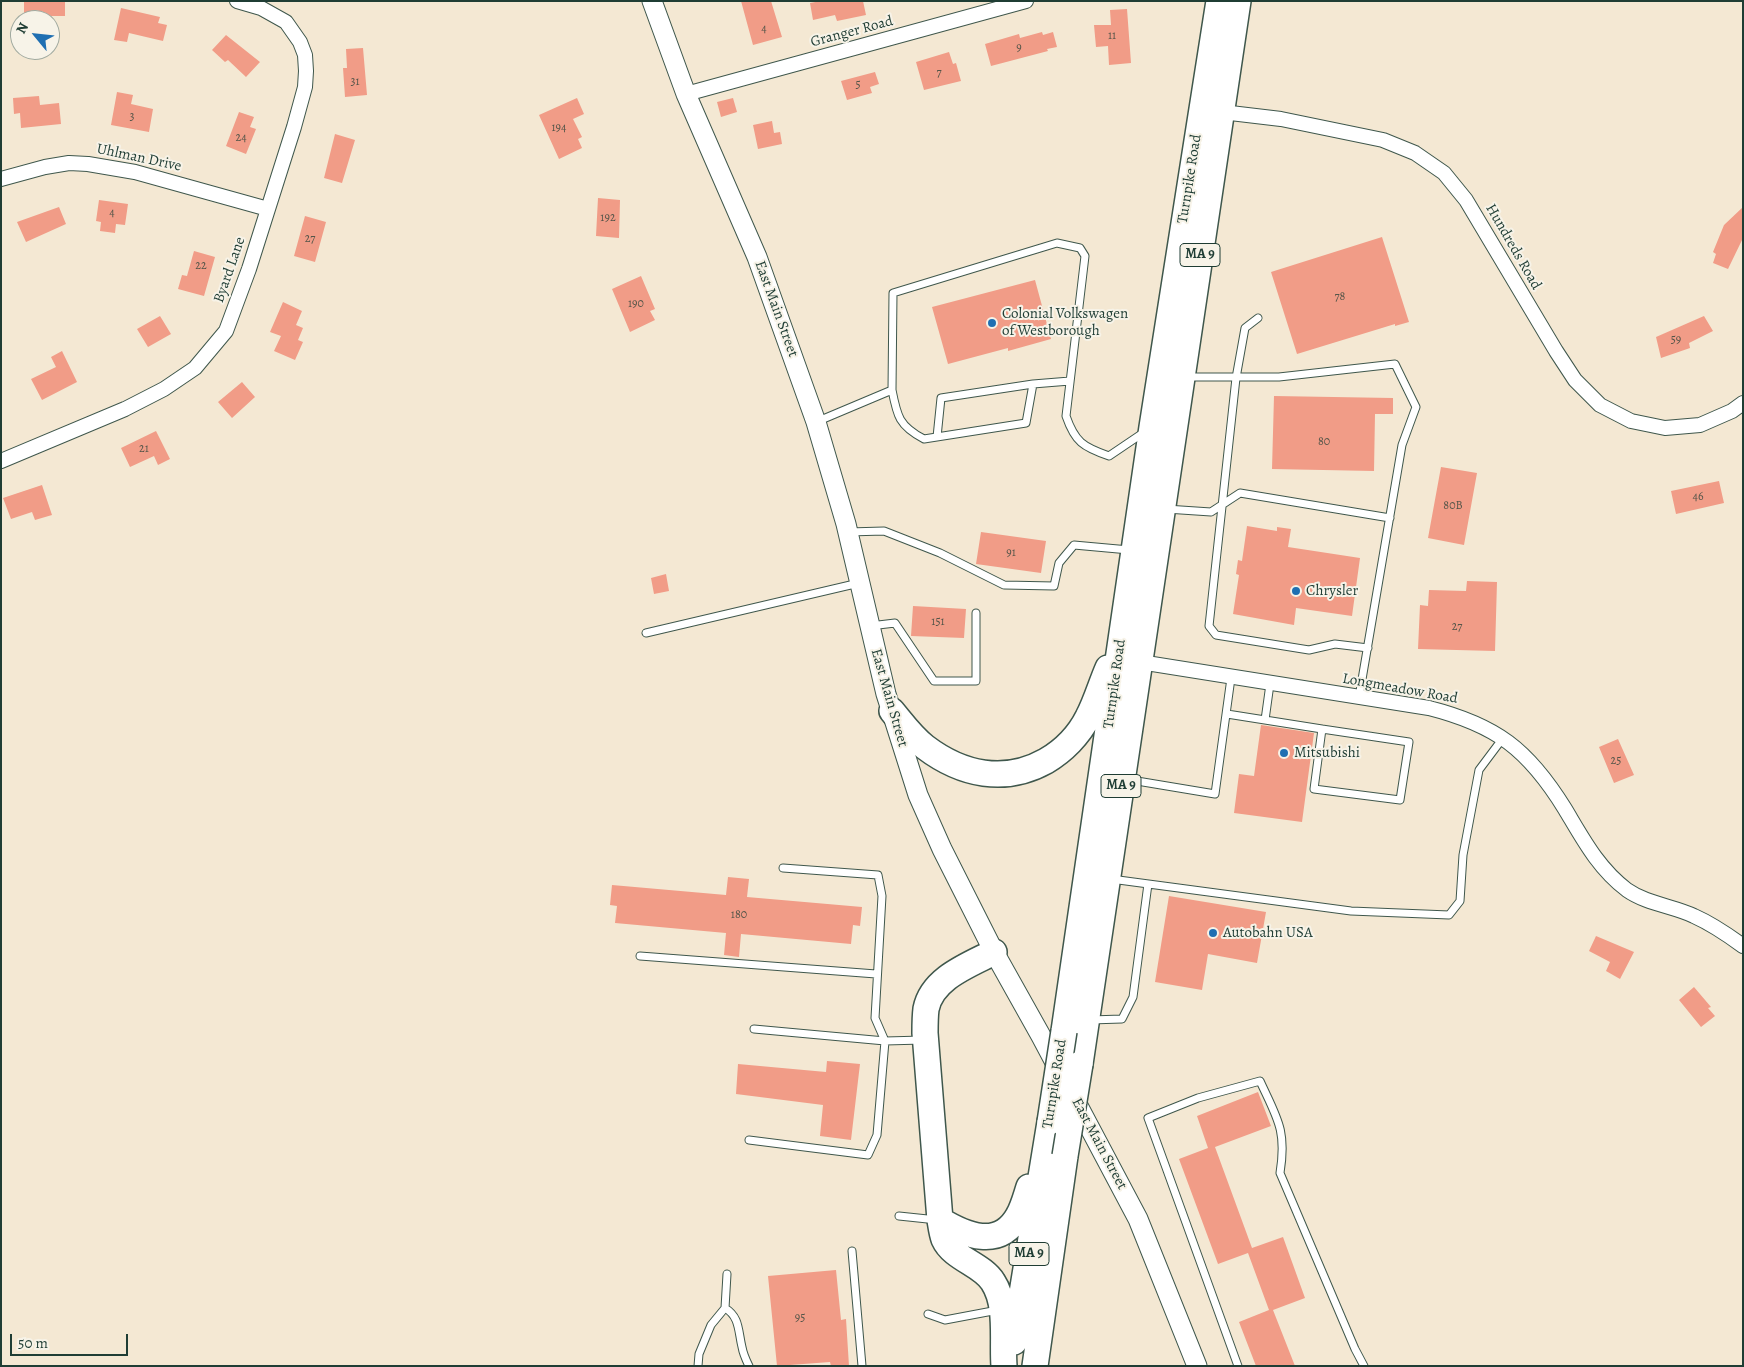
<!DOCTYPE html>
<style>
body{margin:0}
#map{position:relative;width:1744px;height:1367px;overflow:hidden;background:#f4e8d3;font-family:Alegreya,serif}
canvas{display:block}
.frame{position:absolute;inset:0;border:2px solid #1f3d34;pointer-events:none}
.north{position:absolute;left:10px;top:10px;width:50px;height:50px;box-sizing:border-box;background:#f7f3e8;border:1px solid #a1aaa0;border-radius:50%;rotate:298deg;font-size:14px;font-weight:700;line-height:20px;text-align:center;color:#1f3d34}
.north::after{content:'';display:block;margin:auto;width:18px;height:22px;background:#1f6fb2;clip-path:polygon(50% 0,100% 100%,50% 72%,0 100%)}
.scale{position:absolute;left:10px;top:1334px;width:118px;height:22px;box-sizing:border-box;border:2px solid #1f3d34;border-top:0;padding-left:6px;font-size:15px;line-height:18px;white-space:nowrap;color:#1f3d34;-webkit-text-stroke:4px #f7f3e8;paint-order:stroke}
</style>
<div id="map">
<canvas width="1744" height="1367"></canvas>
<div class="frame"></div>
<div class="north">N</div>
<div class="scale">50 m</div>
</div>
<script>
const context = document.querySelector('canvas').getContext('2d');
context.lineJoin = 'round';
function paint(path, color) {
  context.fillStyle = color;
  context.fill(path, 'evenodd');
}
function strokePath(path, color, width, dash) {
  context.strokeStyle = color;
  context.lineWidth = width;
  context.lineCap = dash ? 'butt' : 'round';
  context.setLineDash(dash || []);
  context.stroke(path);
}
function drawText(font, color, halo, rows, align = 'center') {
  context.font = font + ' Alegreya,serif';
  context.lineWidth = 4;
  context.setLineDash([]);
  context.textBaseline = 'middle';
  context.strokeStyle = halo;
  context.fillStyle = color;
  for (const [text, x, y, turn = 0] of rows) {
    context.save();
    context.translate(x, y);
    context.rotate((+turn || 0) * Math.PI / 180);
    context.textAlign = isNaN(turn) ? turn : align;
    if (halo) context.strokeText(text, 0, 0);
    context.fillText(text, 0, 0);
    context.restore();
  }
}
paint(new Path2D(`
 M24 1H65V16H24Z
 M741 1H771L782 37 753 45Z
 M821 1H863L866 15 837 21 835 15 813 20 810 3Z
 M121 8 160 17 158 23 167 25 163 41 129 33 127 42 114 40Z
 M1127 9 1131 63 1109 65 1108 46 1096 47 1094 25H1111L1110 10Z
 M1042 32 1043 35 1053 32 1057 47 1047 49 1048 51 991 66 985 44 1019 34 1020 38Z
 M226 35 260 62 246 77 228 60 225 62 212 50Z
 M363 48 367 95 345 97 343 68H347L346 49Z
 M949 52 953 64 956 63 961 81 924 90 916 62Z
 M875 72 879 84 870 87 872 93 847 100 841 81Z
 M117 92 133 95 131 104 153 109 149 132 111 125Z
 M39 96 40 105 59 103 61 124 21 128 20 113 14 114 13 98Z
 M577 98 584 114 573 119 582 137 578 139 582 148 559 159 539 115Z
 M733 98 737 112 721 117 717 102Z
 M239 112 254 117 250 127 256 129 246 154 226 146Z
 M772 121 774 133 780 132 782 144 758 149 753 125Z
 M335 134 355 140 342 183 324 178Z
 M598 198 620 200 619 238 596 236Z
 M99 200 128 204 125 225 116 224 115 233 100 231 101 222 96 221Z
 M59 207 66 224 26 242 17 222Z
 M1743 207V238L1728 269 1713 263 1716 254 1713 252 1724 225Z
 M305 216 326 222 315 262 294 256Z
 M1382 237 1409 322 1395 326V324L1297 354 1271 272Z
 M194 251 215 257 204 296 178 289 182 275 187 276Z
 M641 276 655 309 650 311 655 320 630 332 612 289Z
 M1035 280 1051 339 1008 351V348L948 364 932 307Z
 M283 302 302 311 296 325 303 328 298 340 303 342 295 360 274 351 281 336 270 332Z
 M160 316 171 334 148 347 137 329Z
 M1704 316 1713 331 1689 343 1690 348 1661 358 1656 337Z
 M62 351 77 382 42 400 31 379 56 367 51 357Z
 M242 382 255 397 232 418 218 402Z
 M1274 396 1393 398V414H1375L1374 471 1272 469Z
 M156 431 170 459 158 465 154 456 130 467 121 448Z
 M1441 467 1477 473 1464 545 1428 538Z
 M1719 481 1724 503 1676 514 1671 491Z
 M42 485 52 515 35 520 32 512 11 519 3 498Z
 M1247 526 1277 531V527L1291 529 1288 547 1360 558 1352 616 1296 608 1294 625 1233 614 1239 575 1236 574 1238 560 1242 561Z
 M981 532 1046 541 1041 573 976 564Z
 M666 574 669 591 654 594 651 578Z
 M1467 581 1497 582 1495 651 1418 649 1420 605 1428 606 1429 590 1466 591Z
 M913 606 966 609 964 638 911 636Z
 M1261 725 1314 733 1302 822 1234 813 1239 774 1254 776Z
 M1618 739 1634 775 1614 783 1599 747Z
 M728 877 749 879 747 897 862 907 860 926 853 925 851 944 741 934 739 957 724 955 726 933 615 923 617 906 610 905 612 885 726 895Z
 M1169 896 1266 912 1257 963 1208 954 1202 990 1155 982Z
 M1596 936 1634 952 1620 979 1606 971 1610 962 1589 951Z
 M1694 987 1711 1007 1708 1008 1715 1016 1701 1027 1679 1000Z
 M827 1061 860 1064 851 1140 820 1136 823 1105 736 1094 738 1064 826 1072Z
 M1258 1092 1271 1126 1215 1147 1252 1248 1283 1237 1305 1298 1273 1310 1295 1366H1256L1239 1322 1269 1310 1248 1253 1218 1264 1179 1159 1208 1148 1197 1116Z
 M836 1270 841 1320 846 1319 849 1366H831L830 1362 777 1366 768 1276Z`), '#f19c87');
const lane = new Path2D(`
 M1258 318 1245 328 1236 378 1209 626 1216 635 1309 650 1335 644 1368 648
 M1186 377H1279L1395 364 1416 407 1402 445 1359 697
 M892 390C897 416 899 426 924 439L1026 423 1033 384 1070 381
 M816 422 892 390 893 293 1057 243 1080 248 1085 256 1066 416C1075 442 1083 447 1109 456L1146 431
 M937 437 941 398 1033 384
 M1166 509 1211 512 1240 493 1390 518
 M848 532 884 531 940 553 1004 585 1054 586 1059 563 1074 545 1129 550
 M870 626 895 623 934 681H976V613
 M646 633 859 583
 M1227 714 1322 729 1314 789 1400 800 1409 742 1322 729
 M1265 720 1270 684
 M1125 779 1215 794 1231 678
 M1111 879 1351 911 1449 915 1460 901 1463 855 1479 770 1503 738
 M640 956 876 974
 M1090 1020 1122 1019 1133 997 1148 884
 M754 1029 885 1041 875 1018 882 896 878 875 783 868
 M749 1140 868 1155 877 1135 885 1041 923 1040
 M899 1216 937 1220
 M852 1251 862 1366
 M725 1308C740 1317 738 1331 742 1347 743 1353 746 1360 749 1366
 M928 1314 945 1320 998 1310
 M698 1366 699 1354 711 1325 725 1308 727 1274
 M1238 1366 1148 1118 1198 1098 1260 1081C1277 1118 1287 1130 1280 1173L1355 1349 1364 1366`);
const street = new Path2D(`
 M686 94 1026 1
 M1222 112 1281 119 1383 140 1415 153 1444 173 1466 200 1556 351 1575 380 1600 405 1631 421 1665 428 1700 425 1732 411 1743 403
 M1 179 45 167 69 163 88 164 135 172 268 209
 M1 461 125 409 164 389 195 368 226 331 249 269 294 127 305 87 306 71 305 55 300 42 286 22 261 8 237 1
 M1140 662 1429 708C1496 725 1528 749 1565 809 1583 839 1598 868 1627 890 1647 904 1673 906 1694 916 1712 924 1728 935 1743 946`);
const secondary = new Path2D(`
 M652 1 686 94 757 257 816 422 846 524 886 694 918 795 942 849 994 952 1041 1036 1138 1219 1197 1366`);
const highway = new Path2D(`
 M892 711C902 723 912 737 925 747 962 775 1005 784 1046 761 1063 751 1079 735 1088 717 1096 702 1101 684 1108 668
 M994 952C969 965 932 978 926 1009 925 1017 925 1026 925 1033L940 1220C941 1226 942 1234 944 1239 953 1259 982 1264 993 1282 1008 1305 1002 1339 1004 1366
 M1064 1031 1152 427 1219 1
 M1080 1064 1238 1
 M940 1220C965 1235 999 1250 1018 1216 1023 1208 1026 1196 1029 1187
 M1014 1342 1050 1122
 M1035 1366 1065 1156`);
strokePath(lane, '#3f574c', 9);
strokePath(street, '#3f574c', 16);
strokePath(secondary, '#3f574c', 21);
strokePath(highway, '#3f574c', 28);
strokePath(lane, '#fff', 7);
strokePath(street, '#fff', 14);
strokePath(secondary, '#fff', 19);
strokePath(highway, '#fff', 25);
const highwayBridge = new Path2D(`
 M1050 1122 1064 1031
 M1065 1156 1080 1064`);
strokePath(highwayBridge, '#3f574c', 28, []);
strokePath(highwayBridge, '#fff', 25);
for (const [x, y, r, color] of [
 [992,323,5,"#1f6fb2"],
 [1296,591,5,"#1f6fb2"],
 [1284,753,5,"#1f6fb2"],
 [1213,933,5,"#1f6fb2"]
]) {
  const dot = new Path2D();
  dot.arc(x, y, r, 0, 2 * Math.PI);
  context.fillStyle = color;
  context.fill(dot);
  strokePath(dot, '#f7f3e8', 2);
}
drawText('12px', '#545549', null, [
 ["4",764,29],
 ["11",1112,36],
 ["9",1019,48],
 ["7",939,73],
 ["31",355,82],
 ["5",858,85],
 ["3",132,117],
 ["194",559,128],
 ["24",241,138],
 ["4",112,213],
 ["192",608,218],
 ["27",310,239],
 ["22",201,266],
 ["78",1340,297],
 ["190",636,304],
 ["59",1676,340],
 ["80",1324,442],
 ["21",144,449],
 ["46",1698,497],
 ["80B",1453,506],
 ["91",1011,553],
 ["151",938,622],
 ["27",1457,627],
 ["25",1616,761],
 ["180",739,915],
 ["95",800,1318]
]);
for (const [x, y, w] of [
 [1200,255,40],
 [1121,786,40],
 [1029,1254,40]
]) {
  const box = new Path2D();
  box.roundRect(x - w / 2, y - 11.5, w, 23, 4);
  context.fillStyle = '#f7f3e8';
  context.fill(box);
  strokePath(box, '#1f3d34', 1);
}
drawText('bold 14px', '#1f3d34', null, [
 ["MA 9",1200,255],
 ["MA 9",1121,786],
 ["MA 9",1029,1254]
]);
drawText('15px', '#1f3d34', '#f7f3e8', [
 ["Granger Road",852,32,-15],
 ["Uhlman Drive",139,158,12],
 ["Turnpike Road",1190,179,-81],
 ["Hundreds Road",1513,247,60],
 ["Byard Lane",230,270,-71],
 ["East Main Street",776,309,70],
 ["Turnpike Road",1115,684,-82],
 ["Longmeadow Road",1400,689,10],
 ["East Main Street",889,698,74],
 ["Turnpike Road",1055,1084,-81],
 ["East Main Street",1099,1144,62]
]);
drawText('15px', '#1f3d34', '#f7f3e8', [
 ["Colonial Volkswagen",1002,314],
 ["of Westborough",1002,331],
 ["Chrysler",1306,591],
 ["Mitsubishi",1294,753],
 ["Autobahn USA",1223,933]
], 'left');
</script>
